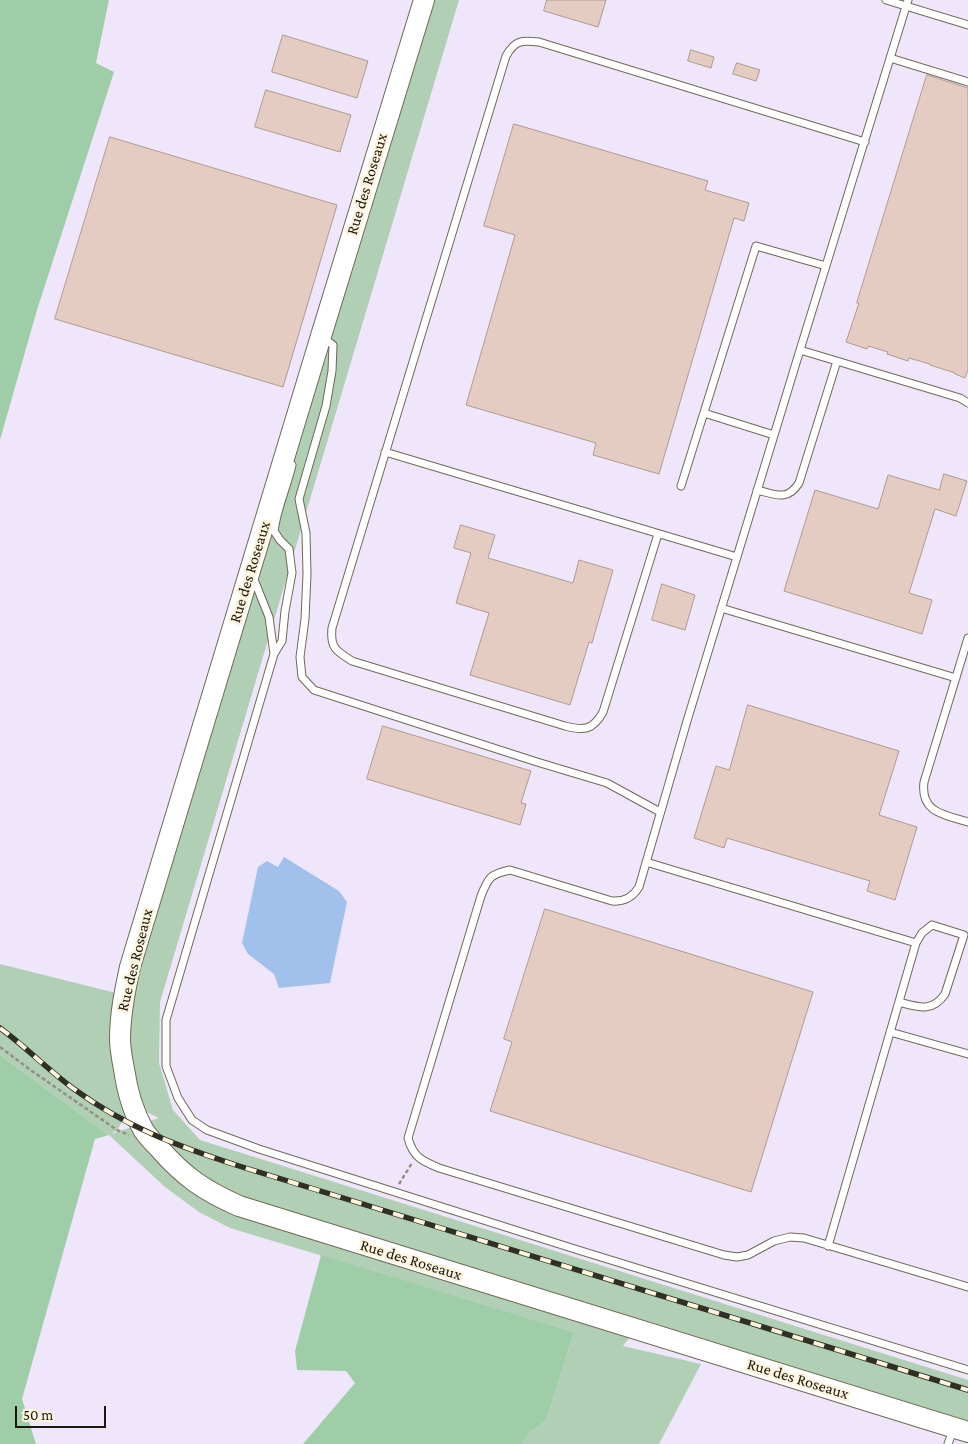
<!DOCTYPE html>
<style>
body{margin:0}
#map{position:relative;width:968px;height:1444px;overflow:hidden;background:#fdf4de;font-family:"Crimson Pro",serif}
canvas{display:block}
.scale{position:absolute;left:15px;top:1406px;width:91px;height:22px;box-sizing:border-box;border:2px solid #1a170f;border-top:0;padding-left:6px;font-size:15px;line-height:18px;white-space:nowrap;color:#1a170f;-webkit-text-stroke:4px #fdf4de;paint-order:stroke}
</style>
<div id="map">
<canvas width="968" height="1444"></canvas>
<div class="scale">50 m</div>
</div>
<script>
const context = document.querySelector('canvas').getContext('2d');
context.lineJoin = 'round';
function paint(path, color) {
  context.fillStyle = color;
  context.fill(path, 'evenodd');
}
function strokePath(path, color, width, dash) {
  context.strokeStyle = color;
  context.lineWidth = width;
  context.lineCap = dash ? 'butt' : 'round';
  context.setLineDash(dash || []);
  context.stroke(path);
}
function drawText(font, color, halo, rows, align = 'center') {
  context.font = font + ' "Crimson Pro",serif';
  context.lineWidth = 5;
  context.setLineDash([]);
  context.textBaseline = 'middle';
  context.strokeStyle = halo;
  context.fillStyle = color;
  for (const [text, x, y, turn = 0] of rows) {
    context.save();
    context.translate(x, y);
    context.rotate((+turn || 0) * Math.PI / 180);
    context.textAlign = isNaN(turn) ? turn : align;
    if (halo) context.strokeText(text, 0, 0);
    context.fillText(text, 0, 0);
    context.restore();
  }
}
paint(new Path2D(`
 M109 0H968V1444H7L95 1139 108 1135 0 1055V440L37 310 113 72 96 64Z`), '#f0e6fb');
paint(new Path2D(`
 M424 0H459L160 1002 159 1063 173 1110 200 1140 968 1380V1421L643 1320 623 1346 701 1364 659 1444H522L530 1432 546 1421 574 1332 230 1228 199 1212 165 1187 109 1135 0 1055V964L124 995ZM132 1105 159 1118 111 1134 117 1130Z`), '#b0cfb5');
paint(new Path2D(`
 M0 0H109L96 63 114 72 37 310 0 440Z
 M0 1055 109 1135 95 1139 22 1399 36 1444H0Z
 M321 1255 574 1332 546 1421 530 1432 522 1444H303L355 1383 346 1371 297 1370 295 1351Z`), '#9fcda8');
paint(new Path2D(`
 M284 857 339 891 347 902 330 983 279 988 274 974 248 954 242 943 258 867 267 861 278 867Z`), '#a1c0ec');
const building = new Path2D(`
 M547 0H606L598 27 544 11Z
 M283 35 368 61 357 98 272 72Z
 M691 50 714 57 711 68 688 61Z
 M737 63 760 70 756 81 733 74Z
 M927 75 968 88V370L965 378 955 374V373L930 365V364L909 358 908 361 887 354 888 352 868 346 867 349 846 342 859 303H857Z
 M266 90 351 115 340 152 255 127Z
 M514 124 708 181 705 190 749 203 744 221 734 218 659 474 593 455 596 443 466 405 515 235 484 226Z
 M110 137 337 205 283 387 55 319Z
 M944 474 967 481 956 516 935 509 909 593 932 600 922 634 784 591 815 490 878 509 888 475 939 490Z
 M461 525 495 535 488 558 573 583 579 560 613 570 592 643 589 642 570 705 470 675 489 613 456 603 471 553 454 548Z
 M662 584 695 595 685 630 652 620Z
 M748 705 899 751 879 815 917 827 895 900 867 891 870 881 727 838 724 848 694 838 716 766 729 770Z
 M383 726 531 771 521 803 526 804 520 825 367 779Z
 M545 909 813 992 751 1192 490 1111 512 1042 504 1039Z`);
paint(building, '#e4ccc2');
strokePath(building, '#b09a90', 1);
const lane = new Path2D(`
 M886 0 968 25
 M908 0 800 350 960 398 968 403
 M890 58 968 82
 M322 337 333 345 332 371 326 406 299 499 306 533 307 574 305 619 300 657 302 677 314 690 537 762 607 783 660 812
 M800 350 687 721 639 887C633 897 624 902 612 901L510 870C490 874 488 878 481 896L408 1138C413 1157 422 1161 439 1168L724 1255 737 1257 748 1255 774 1241 790 1237 804 1238 968 1287
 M704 413 774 435
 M385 452 737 557
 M681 486 756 246 826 266
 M757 490C775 494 787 502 799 483L837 361
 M658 534 603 712C593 730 584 731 565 726L352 661C336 651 330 648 332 628L506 56C515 40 522 40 539 42L865 142
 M253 577 269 617 274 654 166 1020V1066L178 1098 192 1120 207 1130 259 1149 578 1250 968 1370
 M721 608 956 678
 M968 638 924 782C920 813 945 815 968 822
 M274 654 282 641 285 611 292 573 289 549 280 540 274 531C277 508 287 487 292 465
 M646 862 916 943
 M890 1032 968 1054
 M828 1246 916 943 922 933 932 925 964 935 945 994C932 1013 918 1007 899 1002
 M948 1444 953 1430`);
const secondary = new Path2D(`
 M424 0 321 336 130 967C125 990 120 1014 120 1039 120 1049 122 1059 124 1069 127 1090 133 1112 144 1131 148 1137 154 1143 159 1148 184 1177 205 1191 239 1206L968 1432`);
strokePath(lane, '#706956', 9);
strokePath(secondary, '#706956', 22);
strokePath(new Path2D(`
 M0 1047 32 1071 117 1130 129 1135
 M399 1184 412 1163`), '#969080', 2.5, [4, 2.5]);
strokePath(lane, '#fff', 7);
strokePath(secondary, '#fff', 20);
const rail = new Path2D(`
 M0 1028C26 1047 48 1070 74 1089 126 1127 177 1146 239 1166L968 1390`);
strokePath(rail, '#312e24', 5.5);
strokePath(rail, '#fdf4de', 4, [11]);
drawText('16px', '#1a170f', '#fdf4de', [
 ["Rue des Roseaux",367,184,-73],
 ["Rue des Roseaux",250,572,-73],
 ["Rue des Roseaux",135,960,-76],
 ["Rue des Roseaux",411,1260,17],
 ["Rue des Roseaux",798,1379,17]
]);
</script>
